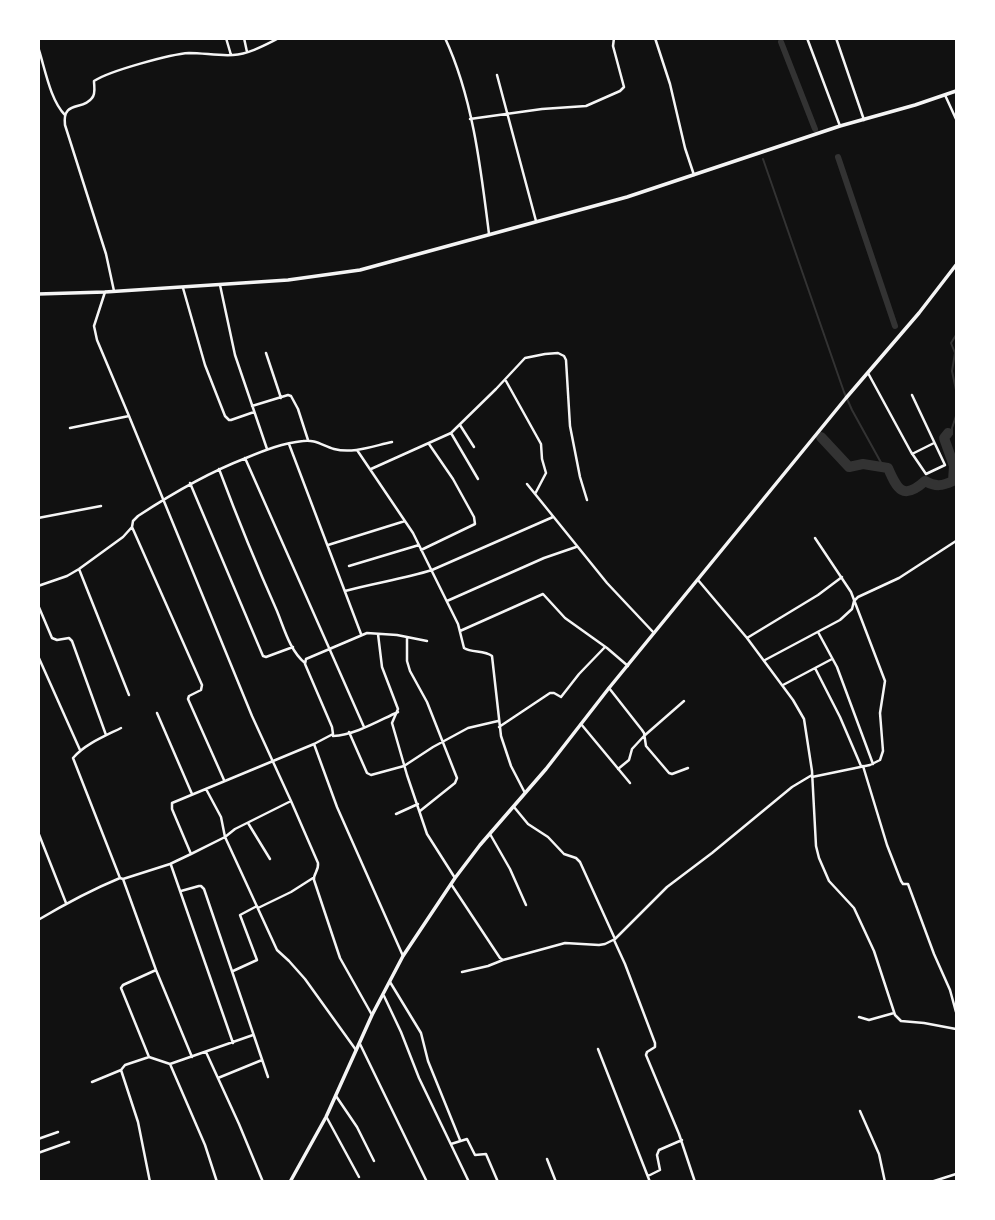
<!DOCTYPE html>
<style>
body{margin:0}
#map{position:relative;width:995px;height:1220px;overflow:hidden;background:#111;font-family:Roboto,sans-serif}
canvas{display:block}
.frame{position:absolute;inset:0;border:40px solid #fff;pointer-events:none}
</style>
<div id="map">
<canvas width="995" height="1220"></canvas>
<div class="frame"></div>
</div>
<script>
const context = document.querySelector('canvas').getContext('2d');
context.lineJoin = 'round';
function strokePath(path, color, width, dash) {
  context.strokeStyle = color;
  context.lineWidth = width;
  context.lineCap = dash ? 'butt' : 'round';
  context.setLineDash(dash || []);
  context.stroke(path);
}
strokePath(new Path2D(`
 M763 159 844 392 852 410 884 468
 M956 335 951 343 955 353 952 371 956 390
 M948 433 952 434V428L956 416`), '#333', 2);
strokePath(new Path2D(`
 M781 42 815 129
 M838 157 895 326`), '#333', 6);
strokePath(new Path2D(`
 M821 437 849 467 863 464 888 468C897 489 903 501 925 481 936 487 942 486 953 481L954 466 944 438 948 433`), '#333', 10);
strokePath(new Path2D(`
 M226 38 231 55
 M244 38 247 52
 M445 38C473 98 481 170 489 234
 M655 38 670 84 685 148 694 175
 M807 38 840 126
 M836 38 864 120
 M38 47C45 68 50 100 65 115
 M497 75 536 221
 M945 95 956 119
 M470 119 542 109 586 106 620 91 624 87 613 46 614 38
 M220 285 235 355 267 449
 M183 288 205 365 225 416 229 420H231L254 412
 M114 291 106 254 65 125C62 100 83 111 92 98 96 94 94 86 94 81 109 71 171 54 189 53 204 53 218 56 233 55 249 54 265 45 279 38
 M266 353 281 398
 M868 373 911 452 926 474 945 465 912 395
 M506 381 541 444 542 459 546 473 535 494
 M252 406 288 395 291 396 298 409 308 440
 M460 425 474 447
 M70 428 129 416
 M451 433 478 479
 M289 444 361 634
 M357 450 413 533 458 624 464 648C472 653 484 650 492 656L501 736 511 766 525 793
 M912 454 934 443
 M245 458 364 727
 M219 469C237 517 256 564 277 611 284 628 290 651 305 663
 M371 469 451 433 496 389 525 358 545 354 558 353 564 356 566 360 570 426 580 477 587 500
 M190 483 263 656 266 657 293 647
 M527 484 607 583 654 633
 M38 518 101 506
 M132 527 202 685 201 690 189 696 188 699 224 780
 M328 545 405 521
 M421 550 475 524 474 517 453 479 429 444
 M349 566 419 545
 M79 569 129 695
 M698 580 747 638 793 700 804 719 812 771 816 846 819 858 829 881 854 908 874 951 895 1015 901 1021 924 1023 956 1029
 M38 586 67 576 79 569 123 537 132 527 133 521 138 516C173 493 207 473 246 458 265 450 283 443 303 441 315 439 323 446 334 449 353 454 373 446 392 442
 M345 591C374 583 403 579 432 570L553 517
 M447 601 544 558 576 547
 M38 605 52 638 57 640 69 638 72 641 106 735
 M460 631 543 594 565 618 607 648 628 666
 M818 632 837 667 873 764
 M378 634 382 667 398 709 392 723 407 775 427 834 455 878
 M407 637V661L410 671 427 702 457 778 455 783 420 811
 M747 638 818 595 842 577
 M38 656 80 750
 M765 660 840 620 852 609 854 601 858 597 899 578 956 541
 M815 668 840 717 861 766
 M783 685 832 659
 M609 688 642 730 644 733 646 746 669 773 672 774 688 768
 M157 713 192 794
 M581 724 630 783
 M499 727 550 693H554L561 697 579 674 605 647
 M349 732 367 773 371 775 404 766 433 747 468 728 498 721
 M333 736C355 735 378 721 398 712
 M314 744 337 807 403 956
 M863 766 887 845 901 881 903 884H908L934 954 950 990 956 1012
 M618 769 629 760 632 749 644 736 684 701
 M812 777 870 765 880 760 883 751 880 713 885 681 851 592 815 538
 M206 789 221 817 225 837 277 950 289 961 305 979 356 1050
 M291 801 318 863C319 871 313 874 314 880L340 958 372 1015
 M514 807 528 824 548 837 564 854 576 858 580 862 615 939
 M396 814 418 804
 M248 823 270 859
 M38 832 66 903
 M490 834 510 869 526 905
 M191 854 172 809V803L314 744 333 734 332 727 305 664 306 659 367 633 397 635 427 641
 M171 865 233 1043
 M120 878 73 758C85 744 105 736 121 728
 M123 879 156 970 192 1057
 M451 884 500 958 503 960 565 943 599 945 605 944 615 939 667 887 712 853 792 787 812 775
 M181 891 199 886H201L204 889 268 1077
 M258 908 291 892 313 878
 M38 920C65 904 91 890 120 878L123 879 170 864 191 854 225 837 235 829 291 801 252 716 129 416 97 340 94 326 105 292
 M614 940 625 964 655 1043V1047L647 1052 646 1055 679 1134 695 1182
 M233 971 257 960 240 915 257 906
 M462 972 488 966 503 960
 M390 982 421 1033 428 1061 460 1140
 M384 996 401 1032 419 1078 469 1182
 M859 1017 869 1020 894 1013
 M360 1044 427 1182
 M598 1049 650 1182
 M206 1052 239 1124 263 1182
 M149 1057 121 988 123 985 156 970
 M170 1064 253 1035
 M218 1078 262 1060
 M92 1082 121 1070
 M336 1096 357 1127 374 1161
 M860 1111 879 1154 885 1182
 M327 1118 359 1177
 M38 1139 58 1132
 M451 1144 467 1139 475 1155 486 1154 498 1182
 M38 1153 69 1142
 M547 1159 556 1182
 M648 1176 660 1170 657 1155 659 1150 682 1140
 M150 1182 138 1122 121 1070 125 1065 149 1057 170 1064 205 1145 217 1182
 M931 1182 956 1174`), '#f5f5f5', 2.5);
strokePath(new Path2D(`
 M38 294 105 292 288 280 360 270 627 197 840 126 915 105 956 91
 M290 1182 326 1117 372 1015 403 956 455 878 480 845 546 769 609 688 846 398 919 313 956 265`), '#f5f5f5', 3.5);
</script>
